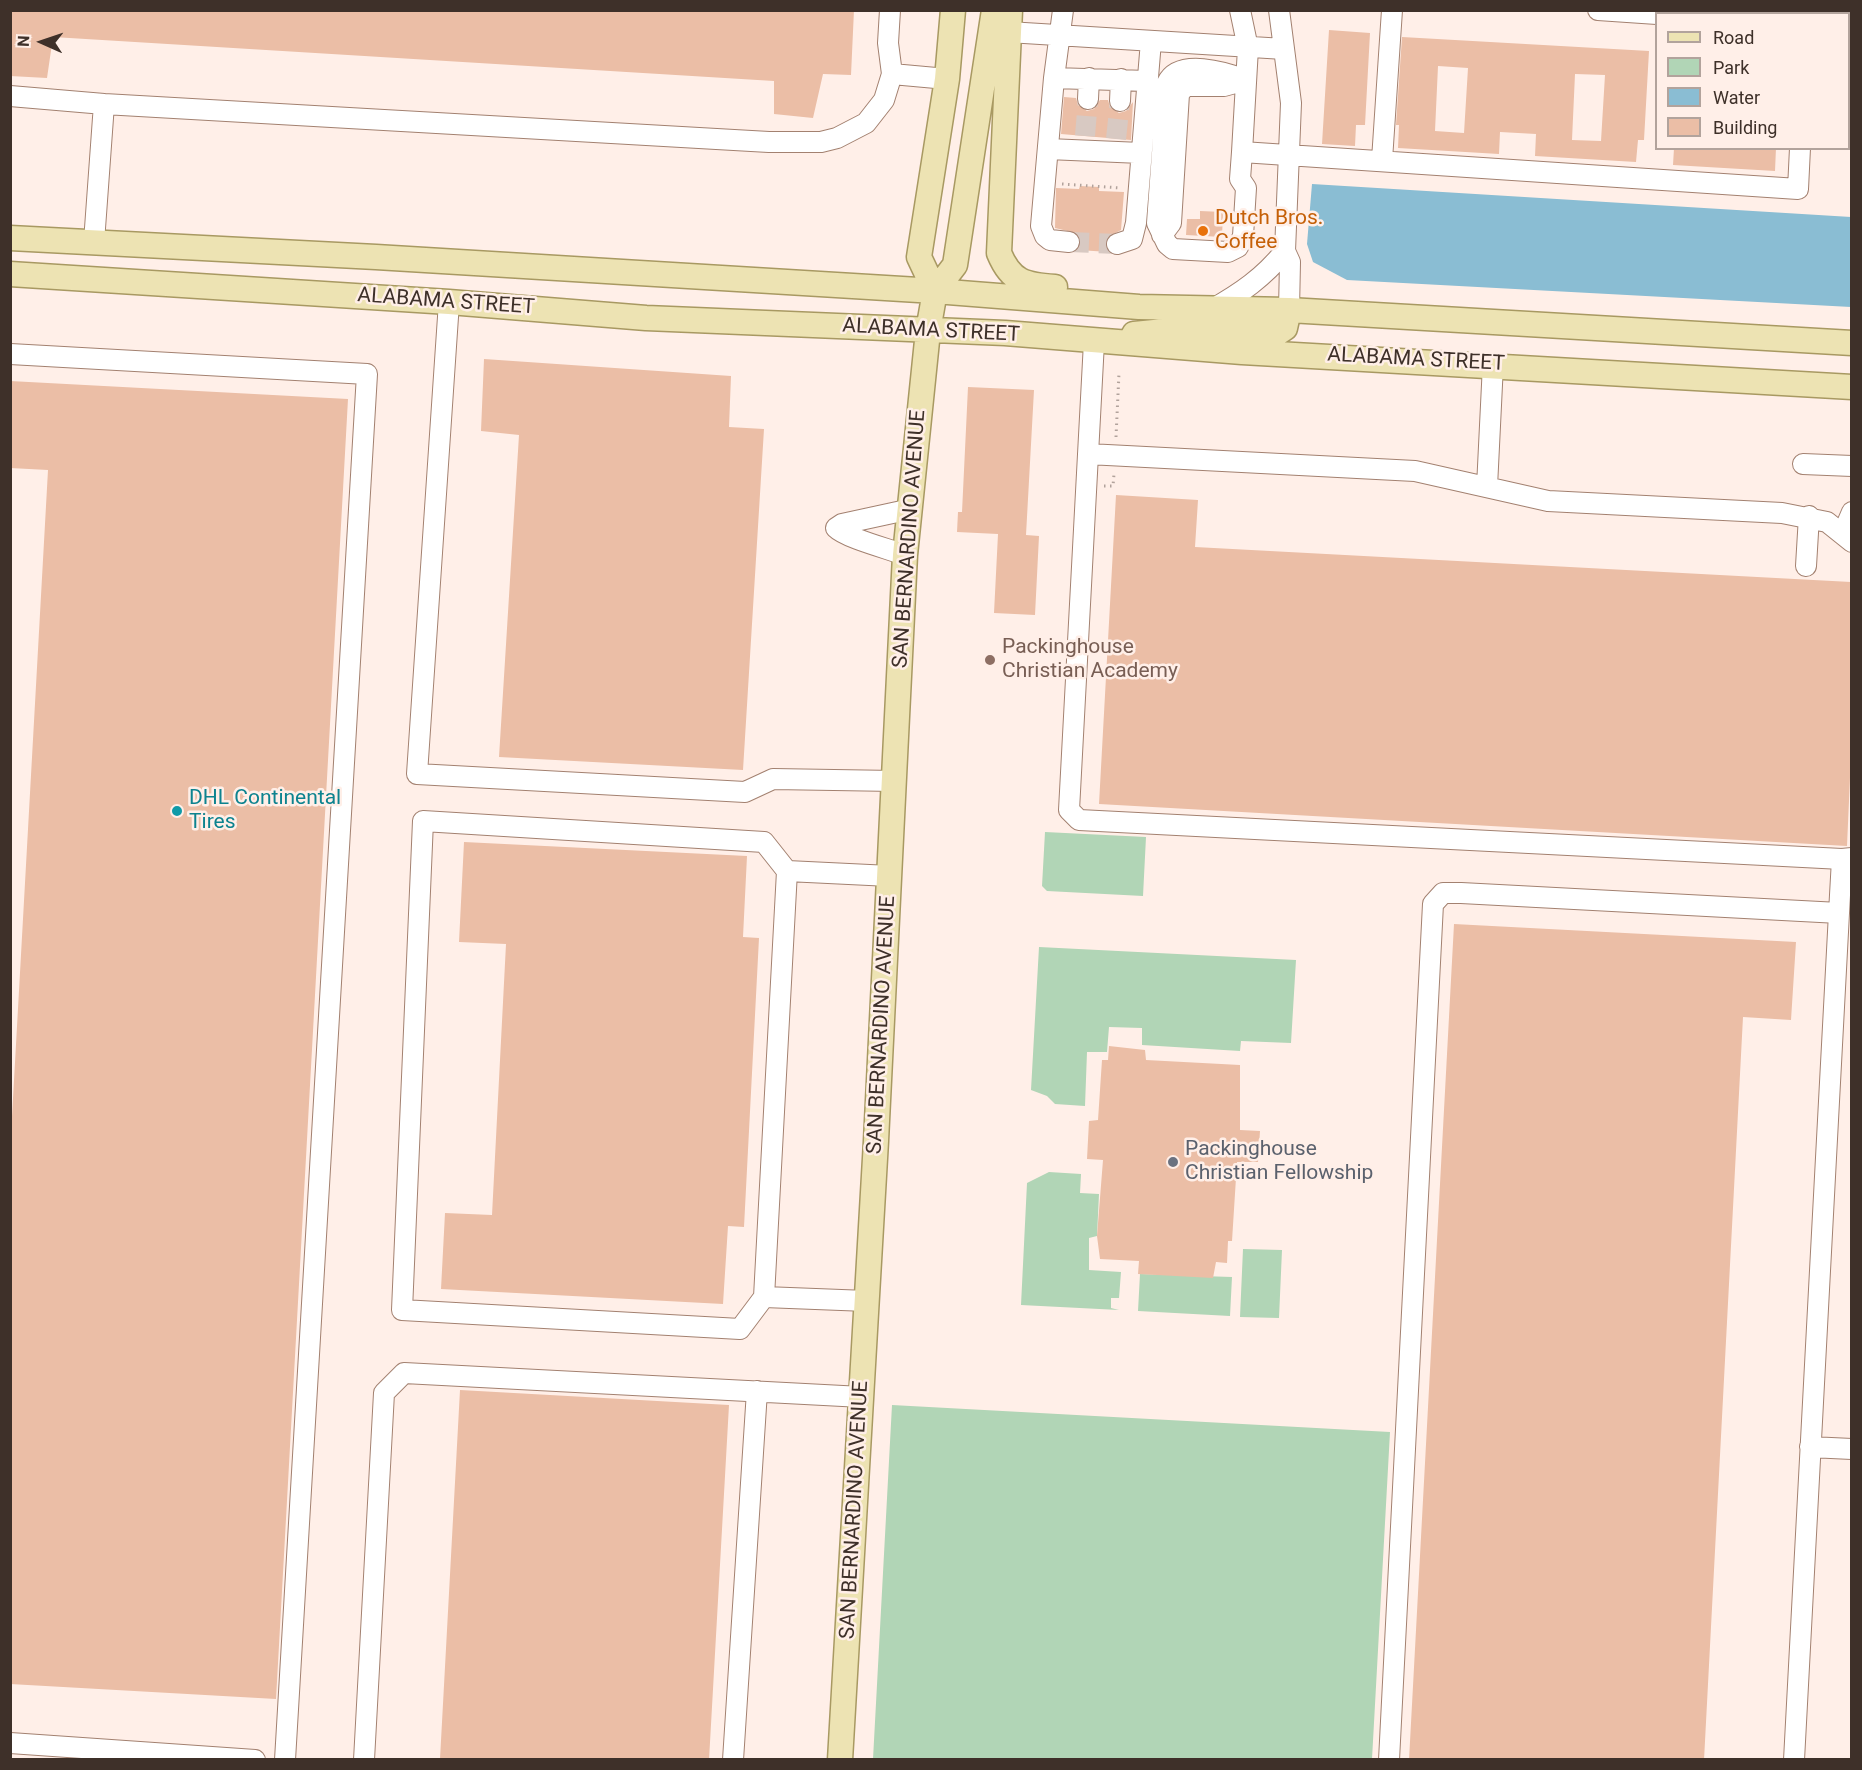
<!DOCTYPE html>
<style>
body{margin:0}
#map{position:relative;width:1862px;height:1770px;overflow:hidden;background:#ffefe8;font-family:Roboto,sans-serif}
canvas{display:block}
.frame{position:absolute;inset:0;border:12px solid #3e3029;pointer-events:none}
.legend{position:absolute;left:1655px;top:12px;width:195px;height:138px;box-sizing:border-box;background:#ffefe8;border:2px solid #b2a39c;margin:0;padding:8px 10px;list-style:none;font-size:18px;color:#3e3029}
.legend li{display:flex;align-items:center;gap:12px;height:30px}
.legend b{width:30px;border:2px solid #b2a39c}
.north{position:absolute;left:12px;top:12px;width:60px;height:60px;-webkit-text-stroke:4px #ffefe8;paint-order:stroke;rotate:273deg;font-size:16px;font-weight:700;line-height:24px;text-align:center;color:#3e3029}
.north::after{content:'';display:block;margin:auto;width:21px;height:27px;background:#3e3029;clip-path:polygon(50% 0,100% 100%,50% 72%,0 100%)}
</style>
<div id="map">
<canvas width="1862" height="1770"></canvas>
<div class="frame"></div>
<ul class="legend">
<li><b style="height:8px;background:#ede3b3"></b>Road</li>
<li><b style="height:16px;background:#b1d5b6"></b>Park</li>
<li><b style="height:16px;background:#8abdd3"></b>Water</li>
<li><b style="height:16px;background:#ebbea6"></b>Building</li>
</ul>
<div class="north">N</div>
</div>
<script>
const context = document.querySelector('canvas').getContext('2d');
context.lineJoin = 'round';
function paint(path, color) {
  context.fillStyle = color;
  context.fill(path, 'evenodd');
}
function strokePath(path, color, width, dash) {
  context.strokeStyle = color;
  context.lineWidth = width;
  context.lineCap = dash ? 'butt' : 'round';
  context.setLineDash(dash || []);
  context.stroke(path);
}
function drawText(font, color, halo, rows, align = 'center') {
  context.font = font + ' Roboto,sans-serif';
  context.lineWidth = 5;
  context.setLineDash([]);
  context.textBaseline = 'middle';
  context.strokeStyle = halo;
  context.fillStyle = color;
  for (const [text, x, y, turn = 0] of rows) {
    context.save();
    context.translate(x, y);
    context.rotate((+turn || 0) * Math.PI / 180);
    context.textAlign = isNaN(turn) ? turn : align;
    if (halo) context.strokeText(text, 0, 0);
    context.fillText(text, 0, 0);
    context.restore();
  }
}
paint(new Path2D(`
 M1045 832 1146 837 1143 896 1047 891 1042 886Z
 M1039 947 1296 960 1291 1043 1241 1041 1240 1051 1142 1045V1028L1109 1027 1107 1052H1087L1085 1106 1055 1104 1047 1096 1031 1090Z
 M1049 1172 1081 1174 1080 1193 1099 1194 1097 1236 1089 1238V1270L1121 1272 1119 1298H1111V1308L1119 1310 1021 1305 1027 1183Z
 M1243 1249 1282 1250 1279 1318 1240 1317Z
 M1140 1274 1232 1277 1230 1316 1138 1311Z
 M892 1405 1390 1432 1372 1759H873Z`), '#b1d5b6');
paint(new Path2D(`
 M1312 184 1851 217V307L1347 280 1313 262 1307 244Z`), '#8abdd3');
paint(new Path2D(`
 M10 10H854L851 75 823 74 813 118 774 114V81L53 37 47 78 10 76Z
 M1329 30 1370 33 1365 125H1356L1355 146 1322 144Z
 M1402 37 1649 51 1644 140H1638L1636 162 1535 156 1536 134 1500 132 1499 154 1398 148 1399 125H1396ZM1438 66 1468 68 1464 133 1435 131ZM1575 74 1605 75 1601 141 1572 140Z
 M1064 97 1076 98 1078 105 1087 111 1094 109 1100 100H1108L1110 107 1119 113 1126 111 1133 102 1131 140 1061 134Z
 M1674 148H1776L1775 171 1673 165Z
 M1080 186 1099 187V191L1124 192 1121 230 1108 237 1105 242 1109 252 1078 250 1081 243 1076 233 1055 228 1056 188 1079 189Z
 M1200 211 1223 212 1222 237 1186 235 1187 219H1200Z
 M484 359 731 376 729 427 764 429 743 770 499 757 519 435 481 431Z
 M10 381 348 399 276 1699 10 1684V1152L48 470 10 468Z
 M968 387 1034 390 1026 535 1039 536 1035 615 994 613 998 534 957 532 958 512H962Z
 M1116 495 1198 500 1195 547 1851 582V755L1847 846 1099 804Z
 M464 842 747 856 743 937 759 938 744 1227 728 1226 723 1304 441 1289 445 1213 492 1215 506 944 459 942Z
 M1454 924 1796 942 1791 1020 1743 1017 1704 1760H1409Z
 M1109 1046 1145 1050 1146 1060 1240 1065V1130L1260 1131 1258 1162H1237L1232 1241H1228L1227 1263 1216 1262 1213 1278 1138 1274 1139 1261 1100 1259 1097 1236 1103 1160 1087 1159 1089 1121 1098 1120 1102 1060H1108Z
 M460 1390 729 1405 709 1760 440 1759Z`), '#ebbea6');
strokePath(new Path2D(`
 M1085 136 1088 99
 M1116 139 1120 101
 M1069 242 1117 244`), '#d8c9c2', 20, [20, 10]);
const minor = new Path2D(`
 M1063 10 1054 78 1041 226 1045 236 1050 240 1069 242
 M1240 10 1248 48 1242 152 1798 189 1800 148
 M1279 10 1291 103 1285 251 1290 262 1289 310
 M1598 10 1657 14
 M1807 14V10
 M1008 32 1284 49
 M892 74 947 79
 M1054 78 1147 81
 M10 96 104 104
 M1088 99 1089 78
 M1120 101 1121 79
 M1048 149 1141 153
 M1242 152 1240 179 1246 188 1243 236 1238 247 1228 252 1173 249 1167 244 1157 223 1167 83C1179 58 1225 72 1246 80
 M1382 160 1392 10
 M1162 235 1171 223 1179 94 1185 86H1224L1246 80
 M94 242 104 104 769 142H821L837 138 866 123 884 100 892 74 888 43 890 10
 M1117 244 1132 239 1136 223 1151 41
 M449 302 417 774 745 792 773 779 895 781
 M1211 310C1241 293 1263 278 1285 251
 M1094 342 1069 810 1079 820 1842 859
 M10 354 367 374 285 1760
 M1088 454 1415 471 1548 501 1782 513 1827 522 1852 542
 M1803 464 1852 466
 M1487 487 1493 364
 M1843 533 1852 512
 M905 555C889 549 846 538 836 528L842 524 911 509
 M1806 566 1809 516
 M764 1297 787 871
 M867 1301 764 1297 740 1329 402 1310 423 821 764 842 787 871 890 876
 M1810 1447 1852 1449
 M10 1743 255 1760
 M364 1760 384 1393 404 1373 862 1397
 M733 1760 757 1391
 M1389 1760 1433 904 1443 893H1461L1839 913 1842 859 1852 858
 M1794 1760 1839 913`);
const major = new Path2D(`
 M1010 10 999 253C1011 282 1025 285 1055 287
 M10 238 376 257 935 291 1139 307 1289 310 1852 343
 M10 274 449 302 646 318 1005 333 1242 352 1852 387
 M935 291 919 257 947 79 953 10
 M1134 334 1185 329 1279 332 1285 328 1289 310
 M840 1760 876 1141 905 555 928 331 935 291 955 265 994 10`);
strokePath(minor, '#a38170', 22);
strokePath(major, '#a89962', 27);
strokePath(new Path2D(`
 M1062 184 1121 188
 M1116 437 1119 373
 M1104 486H1113L1114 474`), '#b1a29b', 3, [1.5, 4.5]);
strokePath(minor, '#fff', 20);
strokePath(major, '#ede3b3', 24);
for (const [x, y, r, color] of [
 [1203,231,6,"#e8710a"],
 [990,660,6,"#8d6e63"],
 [177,811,6,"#0f9aa8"],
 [1173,1162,6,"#6b7280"]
]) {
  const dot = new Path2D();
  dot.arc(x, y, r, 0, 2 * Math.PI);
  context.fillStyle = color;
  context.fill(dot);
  strokePath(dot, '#ffefe8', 2);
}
drawText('21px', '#c56008', '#ffefe8', [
 ["Dutch Bros.",1215,219],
 ["Coffee",1215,243]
], 'left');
drawText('21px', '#3e3029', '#ffefe8', [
 ["ALABAMA STREET",446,302,4],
 ["ALABAMA STREET",931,331,3],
 ["ALABAMA STREET",1416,360,3],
 ["SAN BERNARDINO AVENUE",910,539,-86],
 ["SAN BERNARDINO AVENUE",882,1025,-87],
 ["SAN BERNARDINO AVENUE",855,1510,-87]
]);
drawText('21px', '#785e54', '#ffefe8', [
 ["Packinghouse",1002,648],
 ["Christian Academy",1002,672]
], 'left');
drawText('21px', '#0d838f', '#ffefe8', [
 ["DHL Continental",189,799],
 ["Tires",189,823]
], 'left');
drawText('21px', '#5b616d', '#ffefe8', [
 ["Packinghouse",1185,1150],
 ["Christian Fellowship",1185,1174]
], 'left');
</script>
